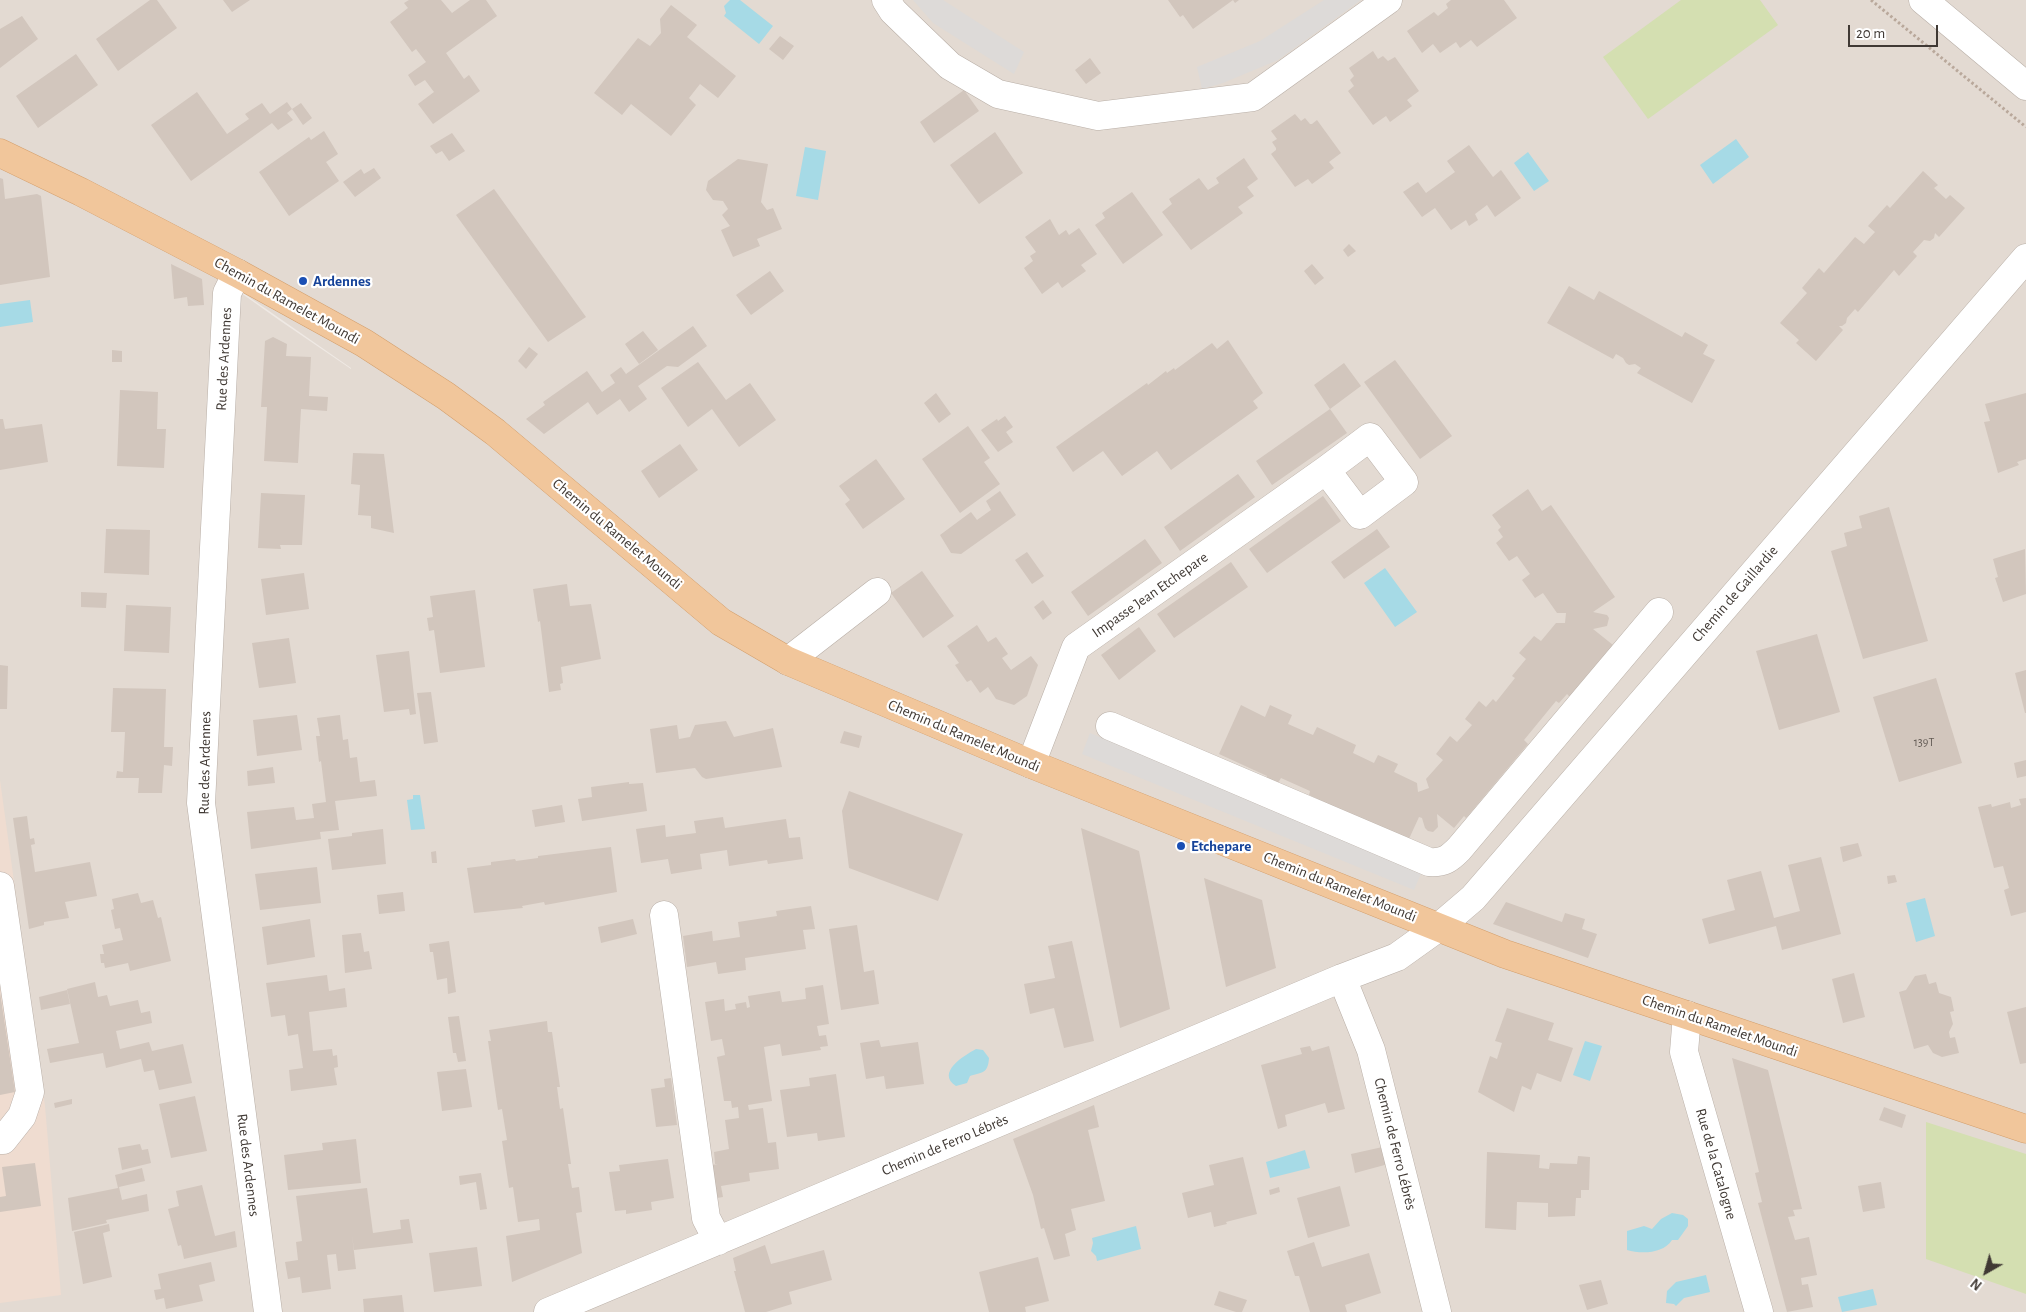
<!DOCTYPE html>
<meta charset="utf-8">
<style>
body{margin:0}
#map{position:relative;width:2026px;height:1312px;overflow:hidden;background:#efe9e4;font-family:"Alegreya Sans",sans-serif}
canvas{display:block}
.north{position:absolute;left:1961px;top:1247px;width:50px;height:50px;-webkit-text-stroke:4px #fff;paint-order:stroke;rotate:218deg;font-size:14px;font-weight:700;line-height:20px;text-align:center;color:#403934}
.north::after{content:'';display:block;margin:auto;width:18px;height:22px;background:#403934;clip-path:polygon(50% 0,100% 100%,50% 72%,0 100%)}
.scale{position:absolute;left:1848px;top:25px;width:90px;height:22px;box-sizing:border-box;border:2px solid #403934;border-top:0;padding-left:6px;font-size:15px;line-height:18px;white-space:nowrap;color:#403934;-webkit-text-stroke:4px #fff;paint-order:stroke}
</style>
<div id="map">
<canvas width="2026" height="1312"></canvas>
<div class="north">N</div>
<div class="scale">20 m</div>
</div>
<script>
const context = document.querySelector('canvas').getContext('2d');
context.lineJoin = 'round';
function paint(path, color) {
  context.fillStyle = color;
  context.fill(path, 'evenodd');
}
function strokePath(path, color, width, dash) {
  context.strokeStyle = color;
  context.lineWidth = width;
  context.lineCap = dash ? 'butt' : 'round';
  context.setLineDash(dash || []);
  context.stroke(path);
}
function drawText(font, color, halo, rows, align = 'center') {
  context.font = font + ' "Alegreya Sans",sans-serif';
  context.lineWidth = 4.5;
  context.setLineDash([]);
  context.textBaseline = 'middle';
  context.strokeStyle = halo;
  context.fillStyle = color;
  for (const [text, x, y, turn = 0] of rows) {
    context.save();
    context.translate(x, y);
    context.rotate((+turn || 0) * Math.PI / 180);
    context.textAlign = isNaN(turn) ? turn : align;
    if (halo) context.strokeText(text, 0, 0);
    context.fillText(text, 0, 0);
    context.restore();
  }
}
paint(new Path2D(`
 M0 0H2026V1312H0ZM154 231 351 368V369L279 320Z`), '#e3dad2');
paint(new Path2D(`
 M0 780 45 1106 61 1295 0 1303Z`), '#efdcd0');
paint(new Path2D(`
 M1681 0H1760L1778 25 1648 119 1603 57Z
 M1926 1122 2026 1154V1294L1926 1259Z`), '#d4dfb1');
paint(new Path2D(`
 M913 0H943L1024 52 1014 74 933 23Z
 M1324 0H1361L1278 60 1223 83 1202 89 1197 67 1260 41Z
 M1090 733 1423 869 1414 890 1082 754Z`), '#dddad8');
paint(new Path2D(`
 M730 0H740L773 26 759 44 724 16 726 13 724 6Z
 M1736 139 1749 157 1713 184 1700 165Z
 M805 147 826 151 818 200 796 196Z
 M1528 152 1549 181 1534 191 1514 163Z
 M30 300 33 322 0 327V304Z
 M1385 568 1417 612 1395 627 1364 583Z
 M413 795H420L425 829 411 830 407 800 413 799Z
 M1925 898 1935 936 1916 942 1906 903Z
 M1585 1041 1602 1046 1590 1081 1573 1075Z
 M976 1049 983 1050 989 1058C988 1074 982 1072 970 1076L967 1083 956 1086C936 1073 963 1056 976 1049Z
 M1305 1150 1310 1168 1270 1178 1266 1162Z
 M1672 1213 1683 1215 1688 1219V1226L1678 1240H1672C1663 1254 1641 1254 1627 1250V1231L1644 1226 1652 1229 1661 1219Z
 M1136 1226 1141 1249 1097 1261 1096 1256 1091 1251 1093 1243 1092 1238Z
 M1706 1275 1710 1292 1684 1298 1676 1306 1674 1304 1666 1303 1667 1291 1676 1282Z
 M1873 1289 1877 1305 1842 1312 1838 1297Z`), '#a6dae6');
paint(new Path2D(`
 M150 0H157L177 28 118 71 96 39Z
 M223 0H250L232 12Z
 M409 0H441L452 13 470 0H486L497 16 446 53 464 79 469 75 480 91 433 124 418 104 434 92 425 80 415 86 408 75 426 62 416 49 412 52 390 22 408 8 404 3Z
 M1168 0H1239L1235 3 1233 0 1193 29 1183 15 1180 17Z
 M1451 0H1504L1517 18 1477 47 1471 40 1460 48 1456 42 1440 53 1433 44 1422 53 1407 31 1434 12 1438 16 1448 8 1446 4Z
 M671 5 697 25 687 37 736 76 718 98 700 84 689 98 696 105 671 136 631 104 622 115 594 93 638 38 650 46 661 33 660 19Z
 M22 16 38 39 0 68V29Z
 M780 36 794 46 783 60 769 49Z
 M1373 51 1378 59 1383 56 1388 61 1395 57 1419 91 1407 100 1412 106 1390 122 1386 116 1373 125 1348 91 1354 86 1350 80 1354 76 1349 68Z
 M76 54 98 85 38 128 16 96Z
 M1090 58 1101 73 1086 84 1075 70Z
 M964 90 979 111 934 143 920 122Z
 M197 92 227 134 249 119 245 114 262 103 270 114 287 102 292 109 287 113 293 120 278 130 272 123 191 181 151 125Z
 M301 103 312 118 303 125 292 109Z
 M1295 114 1301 121 1305 118 1310 124H1312L1317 120 1341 153 1329 162 1334 168 1312 184 1308 179 1295 187 1271 154 1276 150V148L1272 142 1277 139 1271 131Z
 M324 131 338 154 326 162 339 181 289 216 259 172 309 137 311 140Z
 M995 132 1023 173 979 204 950 165Z
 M452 133 465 151 449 161 442 151 436 154 430 146Z
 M1469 145 1493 177 1501 170 1521 198 1495 217 1487 205 1475 214 1478 220 1469 226 1466 220 1451 230 1435 208 1422 217 1403 192 1418 182 1426 193 1455 172 1447 161Z
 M1244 158 1258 179 1247 187 1254 196 1238 207 1243 213 1191 250 1162 212 1172 204 1169 199 1199 178 1208 190 1219 183 1216 178Z
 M738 159 768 164 761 202 767 210 773 208 782 229 757 239 760 246 733 257 721 230 730 226 722 215 728 209 723 201 713 200 706 190 708 181Z
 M374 168 381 178 355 197 343 182 361 169 364 174Z
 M1923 171 1938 185 1934 188 1946 199 1950 195 1965 208 1939 237 1935 233 1934 238 1930 241 1924 240 1913 252 1917 256 1899 276 1894 270 1858 312 1855 309 1847 318 1846 323 1842 326H1839L1843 330 1816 361 1796 343 1799 340 1780 323 1807 293 1802 288 1819 268 1824 273 1855 237 1864 244 1875 232 1868 226 1887 205 1890 208Z
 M0 178 3 179 5 199 37 194 41 196 50 277 0 285Z
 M494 189 586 317 548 342 456 215Z
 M1132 192 1163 235 1123 264 1095 225 1105 218 1102 213Z
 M1050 219 1059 235 1066 230 1069 235 1079 228 1097 254 1081 265 1086 271 1062 288 1058 282 1042 294 1024 268 1033 261 1030 256 1036 252 1025 237Z
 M1349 244 1356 251 1348 257 1343 250Z
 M171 264 202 279 204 305 188 306 187 297 174 299Z
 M1312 264 1324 278 1315 285 1304 271Z
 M770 271 784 291 751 315 736 295Z
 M1569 286 1594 300 1599 291 1682 337 1685 332 1708 345 1703 354 1715 360 1692 403 1637 373 1641 368 1635 364 1629 365 1626 363 1623 358 1616 354 1613 359 1547 323Z
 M693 326 707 346 678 367 667 366 638 386 647 399 629 412 620 399 597 415 588 402 544 434 526 419 545 405 543 402 587 371 602 392 615 383 610 375 621 367 626 374Z
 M643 331 658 350 639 364 625 344Z
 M273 337 287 344 286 356 311 357 309 396 328 397 327 411 301 409 298 463 264 461 267 407H261L265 341Z
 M1228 340 1263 393 1253 401 1258 408 1171 470 1157 451 1122 476 1103 451 1073 472 1056 447 1147 383 1148 385 1166 371 1167 373 1174 368 1175 370 1212 343 1217 349Z
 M529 347 538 354 526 369 518 361Z
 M112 350 122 351V362H112Z
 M1395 360 1452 436 1420 459 1364 382Z
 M698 362 726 400 750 383 776 420 739 447 712 409 688 427 661 388Z
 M1344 363 1361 386 1330 409 1347 433 1272 485 1256 461 1330 409 1314 385Z
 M120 390 158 392 157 429H166L164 468 117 466Z
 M936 393 951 414 939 423 924 403Z
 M2026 393V459L2017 462 2019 465 1998 473 1984 422 1990 421 1985 404Z
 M1005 416 1013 427 1006 432 1013 442 998 452 981 430 997 419 998 421Z
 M0 419H3L5 429 42 424 48 462 0 470Z
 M968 426 990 458 984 462 1000 484 960 513 922 459Z
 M680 444 698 470 659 498 641 471Z
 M353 453 384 454 394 533 371 528V516L358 515 360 485 351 484Z
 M876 459 905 499 863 529 845 504 850 500 839 486Z
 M1238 474 1255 497 1180 551 1164 527Z
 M1528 489 1542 511 1551 505 1615 597 1593 612 1607 615 1609 618 1607 626 1593 629 1613 645 1584 679 1573 700 1567 694 1559 703 1556 701 1524 740 1528 744 1466 818 1464 816 1454 828 1437 814 1438 827 1433 832 1428 831 1425 828 1422 818 1419 817 1408 841 1309 795 1310 791 1281 778 1276 786 1265 779 1267 776 1219 754 1241 705 1265 717 1270 705 1292 715 1288 724 1313 735 1317 727 1356 745 1353 753 1374 763 1378 755 1398 764 1394 772 1417 783 1418 792 1429 788 1426 779 1443 760 1436 754 1450 736 1457 742 1472 725 1465 719 1479 701 1486 707 1493 699 1496 702 1515 678 1512 676 1526 659 1519 653 1534 636 1541 641 1556 623H1565L1566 613H1557L1543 593 1535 598 1522 580 1530 574 1517 556 1509 561 1496 543 1503 537 1498 530 1501 527 1492 515Z
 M1000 491 1016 515 961 554 951 553 940 535 971 512 977 520 991 510 986 501Z
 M261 493 305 495 302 545H280L281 549 258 548Z
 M1323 496 1341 521 1267 573 1249 549Z
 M1889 507 1928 641 1863 659 1831 551 1847 546 1844 533 1862 528 1859 516Z
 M106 529 150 530 149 575 104 573Z
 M1377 529 1390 547 1344 579 1331 562Z
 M1145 539 1162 563 1088 616 1071 592Z
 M2025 549 2026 594 2003 602 1995 578 1998 577 1993 559Z
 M1027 552 1044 576 1032 584 1015 560Z
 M1231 562 1248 587 1174 638 1157 614Z
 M922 571 954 616 923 638 891 593Z
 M304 573 309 609 266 615 261 579Z
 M567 584 570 606 591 604 601 659 561 667 563 683 560 684 561 690 549 692 540 621 538 622 533 589Z
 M475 590 485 667 440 673 434 630 429 631 427 618 433 617 430 596Z
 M81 592 107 593 106 608 81 607Z
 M1043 600 1052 613 1043 620 1034 607Z
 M126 605 171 607 169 653 124 651Z
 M977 625 988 642 996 637 1008 654 1002 658 1011 670 1031 656 1038 665 1027 696 1014 705 996 699 988 687 980 693 971 680 967 682 955 665 959 663 947 646Z
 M1139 627 1156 651 1119 680 1101 655Z
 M1817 634 1840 712 1779 730 1756 651Z
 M289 638 296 683 259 688 252 643Z
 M409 651 416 714 410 715 409 709 384 712 376 655Z
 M0 665 8 666 7 709H0Z
 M2026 670V713H2025L2015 673Z
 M1936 678 1962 763 1899 782 1873 697Z
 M113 688 166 689 164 747H173L172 766 164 765 162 793H138L139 778H116L117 771 123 772 125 732H111Z
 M431 692 438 742 424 744 417 693Z
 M297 715 302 750 257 756 253 720Z
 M340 715 343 740 348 739 350 758 357 757 360 782 375 780 377 796 335 801 339 830 320 832 321 839 251 849 247 812 294 807 296 820 314 818 312 804 326 802 321 761 319 762 316 736H320L317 718Z
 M726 721 734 737 773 728 782 767 706 779 702 777 695 768 656 773 650 729 677 725 679 739 690 737 695 725Z
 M844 731 862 736 859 748 840 743Z
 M2026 760V776L2017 778 2014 763Z
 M273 767 275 783 248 786 247 771Z
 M629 782V784L643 783 647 811 582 821 578 799 592 797 591 787Z
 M849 791 963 834 938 901 849 868 842 811Z
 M2026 798V912L2011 916 2004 890 2009 888 2003 866 1994 868 1978 807 1991 804 1992 807 2010 802 2011 808 2021 805 2019 799Z
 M562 805 565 822 535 827 532 810Z
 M27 816 30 839 34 838 35 844 31 845 35 872 90 862 97 896 65 902 69 918 44 922V925L29 929 13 818Z
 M723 817 725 828 786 819 789 838 800 837 803 859 768 864 767 860 729 866 727 850 700 854 702 869 671 874 668 859 641 863 636 829 665 825 666 837 696 833 694 821Z
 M1081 828 1139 851 1170 1009 1120 1028Z
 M383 829 386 864 332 870 328 839 352 836V833Z
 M1858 843 1862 856 1843 862 1840 847Z
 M611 847 617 892 545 905 544 902 522 906 523 908 474 913 467 868 491 865V862L515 859 516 861 538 858V856Z
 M436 851 437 863H432L431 852Z
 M1821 857 1841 934 1782 950 1776 926 1709 944 1702 919 1735 910 1727 880 1761 871 1774 918 1800 911 1788 865Z
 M317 867 321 903 260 910 255 874Z
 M1895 875 1897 882 1888 884 1887 876Z
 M1204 878 1262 900 1276 968 1226 987Z
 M403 892 405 911 379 914 377 895Z
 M138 893 141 903 153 900 158 918 161 917 171 961 130 971 128 963 105 968 104 963H101L100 954H104L102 945 123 940 120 928 115 929 111 910 114 909 112 899Z
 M1506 902 1562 922 1565 913 1585 919 1582 929 1597 934 1588 958 1493 924Z
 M811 906 815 929 803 930 806 949 745 958 746 970 718 974 716 962 687 967 683 936 712 931 713 941 740 937 738 922 777 916 776 911Z
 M310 919 315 957 267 965 262 927Z
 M633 919 637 934 601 943 598 927Z
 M857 925 864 972 874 970 879 1004 841 1010 829 929Z
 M361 933 364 952 369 951 372 969 345 973 342 935Z
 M449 941 456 992 448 994 447 978 437 980 433 952H430L429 944Z
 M1072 941 1094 1041 1064 1048 1054 1008 1030 1014 1024 984 1055 978 1048 946Z
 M1854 973 1865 1017 1843 1023 1832 979Z
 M1926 974 1929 984 1936 982 1939 993 1951 997 1954 1011 1950 1012 1953 1024 1949 1032 1950 1038 1955 1037 1959 1053 1942 1057 1933 1053 1928 1045 1914 1049 1899 992 1906 990 1915 976Z
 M327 975 329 991 345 988 347 1007 309 1012 313 1051 332 1049 333 1056 337 1055 338 1067 334 1068 337 1085 291 1091 289 1070 303 1068 298 1034 288 1036 285 1015 271 1017 266 983Z
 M95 982 98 997 107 995 110 1006 138 1000 141 1013 150 1011 152 1023 116 1031 120 1049 149 1042 152 1051 183 1044 192 1083 159 1090 154 1070 144 1072 141 1059 106 1068 103 1053 50 1063 47 1049 79 1043 67 989Z
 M823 985 829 1024 817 1026 819 1036 826 1035 828 1046 820 1047 821 1050 782 1056 780 1044 764 1047 772 1101 748 1105 749 1110 763 1108 768 1143 776 1142 779 1169 749 1173 750 1181 721 1186 723 1197 711 1199 706 1166 718 1164H715L714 1152 729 1149 725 1120 739 1118 738 1107 732 1108 731 1101H724L717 1057 725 1055 722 1039 711 1041 705 1002 724 999 725 1011 736 1009 735 1004 746 1002 747 1008 750 1007 748 996 780 991 782 1002 806 999 805 988Z
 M67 990 70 1004 41 1010 39 997Z
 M0 992 15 1092 0 1095Z
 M2026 1007V1063L2020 1064 2007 1012Z
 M1507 1008 1554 1023 1548 1040 1573 1048 1561 1082 1537 1073 1531 1090 1522 1086 1514 1112 1478 1092 1490 1056 1497 1059 1502 1043 1495 1041Z
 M459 1016 466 1061 458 1062 456 1053H453L448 1017Z
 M547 1021 548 1032H552L560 1087H557L560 1109 563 1108 571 1164H568L572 1188 579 1187 582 1212 576 1213 582 1253 512 1282 506 1236 540 1230 539 1219 518 1222 513 1187 509 1188 502 1141 507 1140 502 1109 498 1110 488 1041H491L489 1030Z
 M879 1040 881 1047 918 1042 924 1084 886 1089 884 1076 866 1079 860 1043Z
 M1310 1046 1312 1051 1329 1046 1345 1109 1328 1113 1325 1103 1285 1115 1287 1126 1278 1129 1261 1065 1302 1054 1300 1048Z
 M1732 1058 1768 1070 1802 1209 1793 1210 1795 1216 1788 1217 1795 1240 1809 1237 1817 1275 1801 1278 1802 1285 1808 1284 1813 1307 1787 1312 1758 1203 1762 1202 1755 1173 1759 1172Z
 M466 1069 472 1107 442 1111 437 1072Z
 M836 1074 845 1137 818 1141 817 1133 787 1137 780 1090 810 1086 809 1078Z
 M671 1078 677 1125 656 1127 651 1089 665 1087 664 1079Z
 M195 1096 207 1151 171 1158 159 1104Z
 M72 1099V1104L55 1108 54 1103Z
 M1094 1105 1099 1127 1088 1130 1105 1201 1071 1209 1076 1230 1065 1234 1070 1256 1054 1260 1044 1228 1041 1229 1033 1195 1013 1139Z
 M1884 1107 1906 1115 1902 1128 1879 1120Z
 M356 1139 361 1183 288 1190 284 1155 323 1150 322 1143Z
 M140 1144 142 1150 148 1149 151 1163 122 1170 118 1148Z
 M1387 1146 1392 1163 1355 1173 1351 1154Z
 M1487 1152 1540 1155 1539 1168 1549 1169 1550 1163 1577 1164 1578 1156 1590 1157 1589 1190H1581V1198H1576L1575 1216 1548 1217V1203L1517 1202 1516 1230 1485 1228Z
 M1243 1157 1257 1214 1226 1222 1227 1224 1214 1227 1211 1212 1188 1218 1182 1193 1214 1185 1209 1165Z
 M668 1159 674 1198 651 1202 652 1210 626 1214V1210L615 1211 609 1172 620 1171 619 1165Z
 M35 1163 41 1206 0 1212V1197L6 1196 2 1167Z
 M142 1168 145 1181 119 1187 122 1200 147 1194 149 1211 106 1220 107 1223 72 1231 68 1198 118 1188 115 1175Z
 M481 1173 487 1209 480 1210 476 1182 460 1185 459 1176Z
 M1881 1182 1885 1208 1863 1212 1858 1186Z
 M202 1185 215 1236 235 1231 237 1247 184 1259 181 1245 178 1246 168 1209 179 1206 176 1191Z
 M1340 1186 1350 1226 1308 1238 1297 1198Z
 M1279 1187 1280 1192 1270 1195 1269 1190Z
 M367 1188 373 1233 401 1229 400 1220 409 1219 413 1243 354 1250 352 1235 356 1269 338 1271 336 1254 327 1255 331 1289 302 1293 300 1277 288 1279 285 1262 298 1260 296 1242 302 1241 296 1196Z
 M109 1224 110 1231 103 1233 112 1277 83 1284 74 1232Z
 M1314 1242 1322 1267 1369 1253 1381 1293 1345 1305 1347 1312H1310L1299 1276H1295L1287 1251Z
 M765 1245 771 1264 824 1250 832 1280 789 1292 792 1304 766 1312H745L734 1271H736L733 1258Z
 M477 1247 482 1286 434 1292 429 1253Z
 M1038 1257 1049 1301 1025 1307 1026 1312H989L979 1272Z
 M211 1262 215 1281 199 1285 203 1301 166 1309 164 1298 156 1300 154 1290 161 1289 158 1274Z
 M1601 1280 1608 1304 1587 1310 1579 1285Z
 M1219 1291 1247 1300 1242 1312H1236L1214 1305Z
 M402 1295 404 1312H364L363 1299Z`), '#d2c6bd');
const minor = new Path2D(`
 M886 0 893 11 950 66 998 94 1098 116 1253 97 1388 0
 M1923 0 2026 86
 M237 273 227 293 201 803 268 1312
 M788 661 877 592
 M1110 726 1429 862C1444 863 1449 859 1459 849L1659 612
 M1031 764 1076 647 1326 470 1370 437 1404 482 1360 515 1326 470
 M0 886 30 1092 22 1116 3 1140H0
 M664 915 706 1218 718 1241
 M1342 978 1371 1050 1437 1312
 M1687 1015 1684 1052 1759 1312
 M548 1312 1342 978 1397 957 1439 927 1473 898 2026 258`);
const major = new Path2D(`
 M0 153 81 192 237 273 364 343 446 396 495 432 721 622 788 661 1031 764 1505 954 2026 1129`);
strokePath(minor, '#b9afa7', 29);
strokePath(major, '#d39f6d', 29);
strokePath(new Path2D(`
 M1871 0 2026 127`), '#b9a89b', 3, [2.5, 2.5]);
strokePath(minor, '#fff', 28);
strokePath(major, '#f1c69b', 28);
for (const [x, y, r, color] of [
 [303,281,5,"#1a4fb4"],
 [1181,846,5,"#1a4fb4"]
]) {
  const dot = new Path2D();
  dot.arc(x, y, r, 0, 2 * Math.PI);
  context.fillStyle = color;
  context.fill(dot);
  strokePath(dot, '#fff', 2);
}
drawText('12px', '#645c56', null, [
 ["139T",1924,742]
]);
drawText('bold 15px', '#164399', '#fff', [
 ["Ardennes",313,281],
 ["Etchepare",1191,846]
], 'left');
drawText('15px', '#403934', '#fff', [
 ["Chemin du Ramelet Moundi",287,301,29],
 ["Rue des Ardennes",224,359,-87],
 ["Chemin du Ramelet Moundi",617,534,40],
 ["Chemin de Gaillardie",1735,594,-49],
 ["Impasse Jean Etchepare",1150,595,-35],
 ["Chemin du Ramelet Moundi",964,736,23],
 ["Rue des Ardennes",205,763,-89],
 ["Chemin du Ramelet Moundi",1340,887,22],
 ["Chemin du Ramelet Moundi",1720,1026,19],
 ["Chemin de Ferro Lébrès",1395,1144,76],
 ["Chemin de Ferro Lébrès",945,1145,-23],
 ["Rue de la Catalogne",1716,1164,74],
 ["Rue des Ardennes",248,1165,83]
]);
</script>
